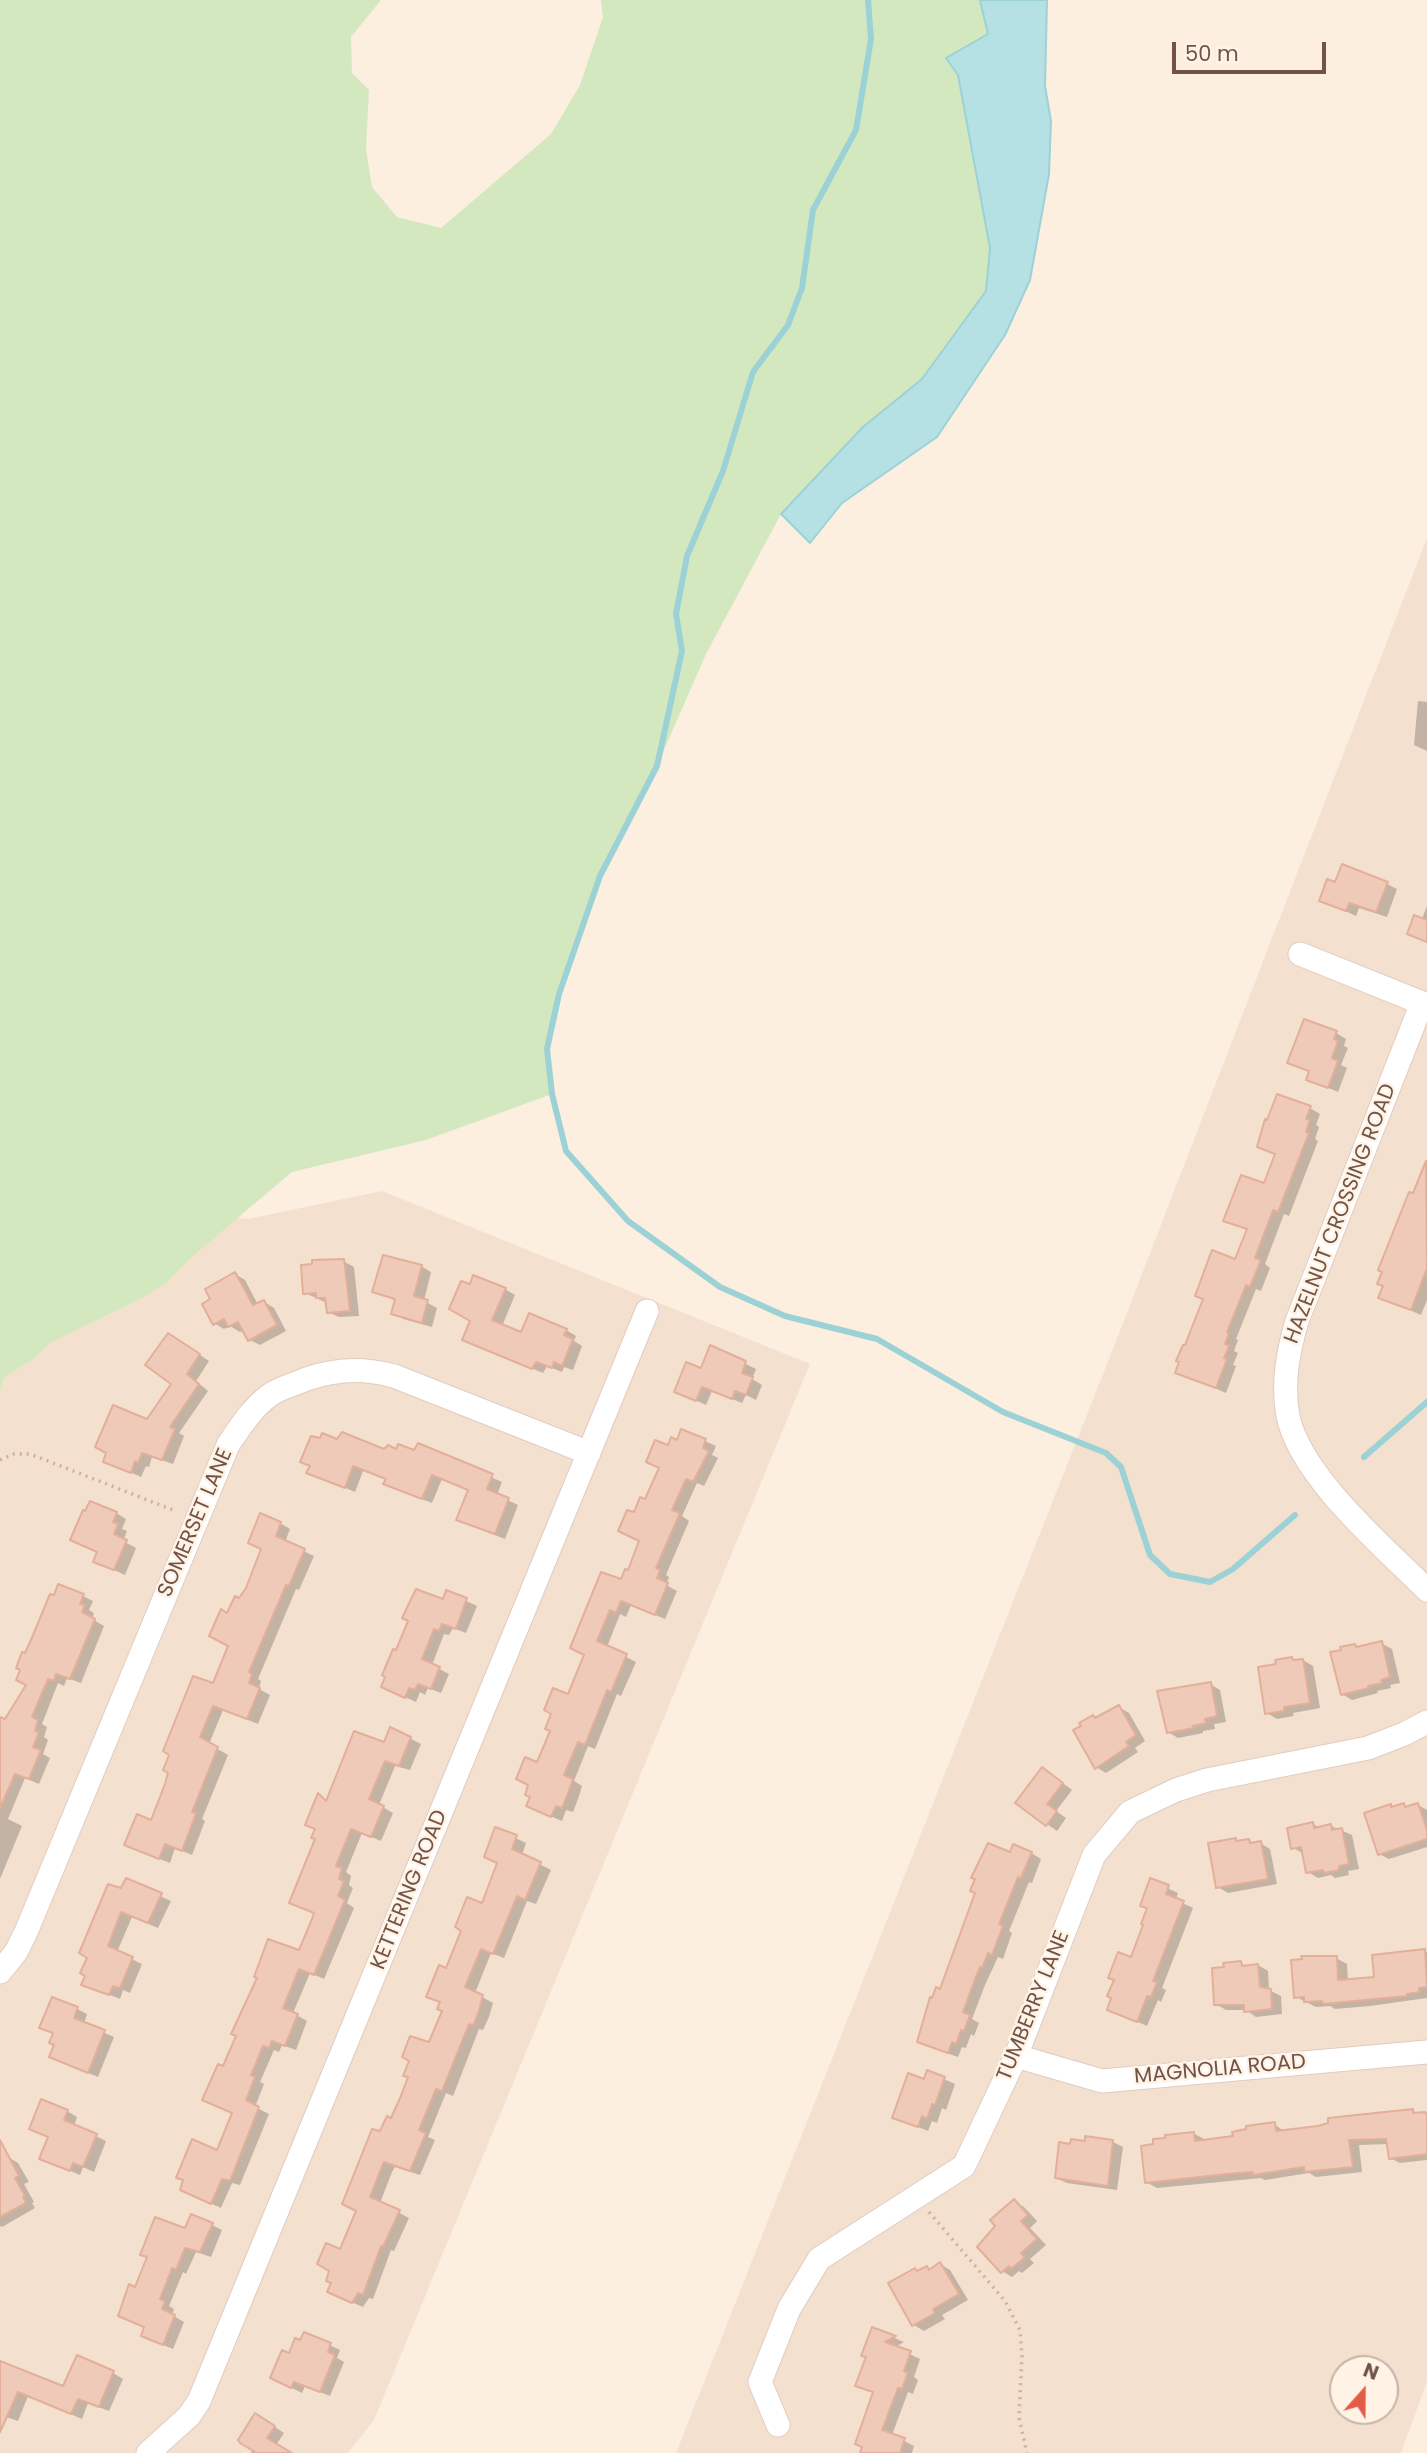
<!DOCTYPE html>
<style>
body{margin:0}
#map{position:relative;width:1427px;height:2453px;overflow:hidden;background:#fcefe0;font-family:Poppins,sans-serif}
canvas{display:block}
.north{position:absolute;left:1329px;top:2355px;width:70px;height:70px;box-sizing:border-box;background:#fff3e6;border:2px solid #c7b3a7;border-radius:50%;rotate:21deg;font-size:19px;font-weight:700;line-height:28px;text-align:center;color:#725348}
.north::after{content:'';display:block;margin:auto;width:24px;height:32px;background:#e45c47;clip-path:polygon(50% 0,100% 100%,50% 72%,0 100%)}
.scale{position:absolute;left:1172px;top:42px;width:154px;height:32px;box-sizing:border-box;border:4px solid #725348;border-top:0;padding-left:9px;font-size:21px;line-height:24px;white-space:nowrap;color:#725348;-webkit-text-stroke:5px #fff3e6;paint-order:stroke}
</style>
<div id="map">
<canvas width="1427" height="2453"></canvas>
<div class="north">N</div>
<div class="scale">50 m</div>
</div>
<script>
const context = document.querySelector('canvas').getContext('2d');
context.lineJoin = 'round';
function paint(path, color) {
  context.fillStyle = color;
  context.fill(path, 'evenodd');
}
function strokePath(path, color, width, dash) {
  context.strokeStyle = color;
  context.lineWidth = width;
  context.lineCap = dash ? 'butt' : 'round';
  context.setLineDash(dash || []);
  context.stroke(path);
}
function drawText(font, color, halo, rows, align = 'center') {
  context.font = font + ' Poppins,sans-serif';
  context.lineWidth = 5;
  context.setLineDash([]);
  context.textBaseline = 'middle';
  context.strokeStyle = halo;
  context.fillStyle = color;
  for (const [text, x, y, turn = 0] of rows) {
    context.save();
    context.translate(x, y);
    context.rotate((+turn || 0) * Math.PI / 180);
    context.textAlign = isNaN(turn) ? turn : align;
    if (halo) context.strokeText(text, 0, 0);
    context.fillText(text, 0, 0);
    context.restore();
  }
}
paint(new Path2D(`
 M1427 538V2381L1401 2453H676L1111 1354ZM1343 2369H1385V2411H1343Z
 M382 1191 810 1364 374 2420 348 2453H0V1198L248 1219Z`), '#f3e0cf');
paint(new Path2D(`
 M0 0H381L351 37 352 73 369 90 366 149 372 187 397 217 441 228 551 134 580 85 603 17 601 0H980L988 34 947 59 958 75 990 248 986 291 922 379 863 427 781 514 706 654 657 766 600 876 559 994 547 1049 552 1094 426 1140 292 1172 194 1255 167 1282 144 1297 52 1342 30 1361 4 1377 0 1392Z`), '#d4e8c0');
const water = new Path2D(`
 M980 0H1047L1045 86 1051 121 1049 174 1030 280 1005 335 937 437 842 503 810 543 781 514 863 427 922 379 986 291 990 248 958 75 946 58 988 34Z`);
paint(water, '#b6e1e4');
strokePath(water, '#9cd2d6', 2);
paint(new Path2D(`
 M1418 701 1427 702V751L1414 745Z
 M1387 884 1397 889 1387 917 1359 908 1356 916 1321 900Z
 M1427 906V942L1409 933 1422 919Z
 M1336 1033 1346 1039 1344 1046 1348 1048 1341 1065 1347 1068 1338 1092 1308 1079 1310 1072 1289 1063Z
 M1310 1108 1320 1114 1316 1125 1319 1127 1315 1139 1318 1141 1289 1216 1284 1214 1265 1264 1270 1268 1261 1291 1256 1289 1236 1339 1238 1340 1234 1351 1238 1353 1233 1365 1236 1366 1226 1393 1177 1372 1205 1300 1197 1296 1236 1261 1248 1230 1226 1220 1265 1185 1276 1155 1259 1146Z
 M1427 1176V1300L1421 1315 1380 1297 1414 1196 1424 1184Z
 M343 1261 354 1267 359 1316 339 1317 328 1312 327 1303 305 1293Z
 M421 1266 431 1272 424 1301 437 1308 432 1327 403 1319 393 1313 396 1301 374 1291Z
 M235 1274 245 1280 258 1305 264 1302 274 1308 286 1331 260 1345 250 1340 244 1330 240 1332 230 1326 224 1329 214 1323 213 1300Z
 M505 1289 515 1295 502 1326 522 1335 566 1330 576 1336 574 1341 582 1346 573 1370 564 1367 562 1372 547 1366 543 1373 475 1345Z
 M179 1341 209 1361 196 1381 208 1391 179 1433 184 1436 173 1464 152 1457 149 1467 146 1466 141 1477 105 1461 148 1421 173 1384Z
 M711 1347 756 1369 752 1379 762 1385 756 1400 746 1395 742 1403 712 1391 706 1405 676 1391 702 1370Z
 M682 1431 716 1446 712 1455 718 1458 704 1486 697 1483 682 1516 689 1521 666 1575 669 1577 666 1585 677 1591 665 1619 631 1605 626 1617 620 1614 607 1647 636 1662 621 1696 617 1694 595 1749 588 1746 574 1781 582 1786 578 1799 573 1812 566 1810 562 1821 539 1811 538 1764 641 1541 635 1514 646 1501 669 1448 678 1442Z
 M419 1445 502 1482 497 1495 518 1505 505 1539 469 1525 470 1490 442 1479 432 1503 396 1489 387 1480 363 1471 355 1492 309 1472 385 1451 415 1452Z
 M116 1513 126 1519 122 1529 127 1531 123 1541 136 1548 125 1575 95 1561 99 1552 72 1540Z
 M280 1523 290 1529 285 1542 314 1556 299 1590 296 1589 258 1679 261 1681 259 1689 270 1695 258 1724 223 1710 209 1744 228 1755 202 1819 205 1821 192 1855 175 1848 170 1863 136 1850 152 1822 230 1646 228 1615 240 1600Z
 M447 1592 477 1606 466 1633 453 1628 449 1635 444 1634 432 1665 449 1674 441 1693 428 1688 425 1695 420 1692 416 1702 383 1687 397 1652 444 1602Z
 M83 1596 93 1601 89 1610 94 1613 92 1619 104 1626 81 1683 67 1678 64 1686 58 1683 42 1724 47 1727 44 1737 48 1740 43 1754 50 1758 39 1784 25 1778 8 1819 22 1826 0 1879V1722L6 1721 29 1685 26 1655Z
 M1381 1643 1392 1649 1400 1683 1390 1685 1391 1688 1377 1691 1378 1693 1352 1700 1342 1694 1355 1646 1360 1648Z
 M1292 1659 1296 1661 1303 1660 1313 1666 1320 1708 1293 1713 1294 1716 1277 1719 1267 1713Z
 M1210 1684 1220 1690 1226 1722 1214 1724 1215 1729 1203 1731V1733L1178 1738 1168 1732Z
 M1119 1707 1129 1713 1145 1741 1135 1748 1138 1752 1106 1773 1096 1767 1093 1717 1097 1719Z
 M391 1729 421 1744 410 1770 395 1766 379 1805 393 1813 381 1841 362 1833 346 1872 351 1876 349 1885 353 1888 347 1903 354 1908 324 1979 310 1973 293 2013 307 2021 296 2050 282 2045 279 2052 274 2050 260 2082 264 2084 255 2107 269 2114 240 2185 232 2183 221 2208 192 2195 218 2152 233 2113 224 2068 300 1953 315 1914 291 1902 317 1839 319 1796 328 1801 385 1744Z
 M1052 1775 1072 1790 1056 1811 1066 1818 1057 1831 1017 1803Z
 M1404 1805 1409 1808 1418 1805 1427 1810V1847L1389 1859 1379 1854 1390 1806 1394 1808Z
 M1313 1824 1320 1828 1331 1826 1352 1835 1359 1869 1348 1871 1349 1875 1335 1878 1331 1875 1318 1878 1308 1872 1302 1853 1292 1847Z
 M496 1829 526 1843 522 1855 551 1870 536 1904 527 1901 504 1958 491 1953 475 1993 493 2003 489 2017 483 2030 479 2029 453 2096 446 2093 428 2137 435 2140 420 2175 395 2167 392 2172 380 2203 409 2218 394 2251 391 2250 373 2299 369 2298 363 2307 339 2297 341 2251 358 2210 381 2133 392 2121 430 2044 444 2011 441 2003 429 1996 447 1970 483 1905 499 1863Z
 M1235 1840 1240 1842 1248 1840 1255 1844 1260 1843 1270 1849 1277 1884 1228 1893 1218 1887Z
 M1031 1853 1041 1859 1032 1883 1029 1882 1009 1931 1012 1933 1003 1959 998 1957 985 1985 972 2019 979 2023 974 2036 971 2034 966 2048 962 2047 958 2057 929 2047 919 2041 941 1991 1011 1854Z
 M127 1881 171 1901 158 1928 132 1917 117 1952 142 1964 130 1993 123 1990 120 1999 83 1984Z
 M1151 1881 1178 1893 1176 1900 1193 1908 1162 1988 1166 1990 1161 2002 1158 2000 1147 2026 1109 2009 1132 1960 1149 1909Z
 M1425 1951 1427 1952V1998L1370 2006 1335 2009 1330 2006 1316 2007 1296 1997 1336 1958 1347 1964 1348 1981 1376 1979Z
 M1240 1963 1247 1967 1258 1965 1268 1971 1269 1990 1281 1996 1282 2014 1256 2017 1246 2010H1226L1216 2004 1225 1969Z
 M77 2009 87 2014 84 2024 114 2037 98 2077 61 2062 54 2034 42 2027Z
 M928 2072 955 2084 946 2110 942 2108 937 2123 932 2121 928 2131 894 2117 925 2081Z
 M67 2111 77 2117 74 2126 106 2141 94 2172 83 2167 80 2175 41 2158Z
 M1412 2111 1427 2115V2160L1400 2163 1390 2158 1389 2144 1359 2145 1362 2172 1316 2177 1309 2173 1265 2180 1261 2178 1157 2188 1146 2182 1193 2133 1204 2139V2142L1235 2137 1274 2124 1285 2132Z
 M1087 2138 1113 2142 1123 2147 1117 2190 1067 2183 1056 2178 1072 2146 1086 2143Z
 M8 2157 18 2163 29 2182 24 2184 34 2202 32 2203 35 2208 2 2227 0 2226V2161Z
 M1014 2201 1024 2207 1037 2221 1030 2228 1046 2245 1030 2259 1034 2263 1022 2273 1019 2271 1012 2277 1002 2271Z
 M212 2225 222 2230 211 2257 196 2252 186 2274 183 2272 169 2306 174 2309 172 2315 184 2322 173 2349 153 2341 146 2327 136 2289 186 2230Z
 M940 2264 950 2270 968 2300 942 2315 945 2319 924 2331 914 2325 915 2270 919 2272 927 2268 931 2270Z
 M873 2329 904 2342 895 2347 920 2359 914 2377 918 2380 913 2394 908 2392 892 2435 914 2446 912 2453H862L875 2393 858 2385 867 2358 863 2355Z
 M305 2334 340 2350 337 2358 344 2362 330 2396 305 2386 302 2393 282 2383 290 2355 301 2342Z
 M0 2363 64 2388 113 2373 123 2379 109 2411 88 2403 82 2419 28 2396 18 2421 0 2415Z
 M266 2421 284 2433 276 2445 288 2453H251Z`), '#0003');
strokePath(new Path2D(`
 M868 0 871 39 856 130 813 210 802 288 788 325 753 372 723 471 687 556 676 614 682 651 657 766 600 876 559 994 547 1049 552 1094 566 1151 628 1221 720 1287 785 1316 877 1339 1003 1412 1106 1453 1121 1467 1150 1555 1170 1574 1210 1582 1233 1569 1295 1515
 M1364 1457 1427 1402`), '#9cd2d6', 6);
const building = new Path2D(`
 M1342 864 1388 882 1376 912 1349 903 1346 911 1319 901 1327 879 1335 882Z
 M1414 915 1427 920V942L1407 934Z
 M1304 1019 1337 1031 1334 1039 1338 1041 1332 1058 1338 1061 1328 1088 1306 1080 1309 1071 1287 1063Z
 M1277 1094 1311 1106 1306 1119 1310 1120 1306 1132 1309 1133 1278 1212 1273 1210 1255 1258 1261 1260 1250 1287 1246 1285 1227 1332 1229 1333 1225 1344 1229 1346 1224 1358 1227 1359 1216 1388 1175 1373 1179 1362 1176 1361 1183 1345H1185L1203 1299 1195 1296 1212 1250 1235 1259 1247 1229 1223 1221 1241 1175 1264 1183 1275 1154 1257 1147 1265 1119 1267 1120Z
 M1426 1161 1427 1268 1411 1310 1378 1298 1383 1286 1377 1284 1382 1272 1378 1270 1409 1192 1413 1193Z
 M383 1255 422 1265 414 1296 428 1300 422 1323 391 1314 395 1299 372 1292Z
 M344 1259 350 1311 327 1313 325 1298H316V1293L303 1294 301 1265 312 1264V1260Z
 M235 1272 253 1305 264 1300 277 1325 248 1341 238 1322 228 1327 224 1319 213 1325 202 1304 210 1299 205 1289Z
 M473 1275 506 1288 492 1320 521 1332 529 1313 567 1329 564 1335 573 1339 562 1366 554 1362 552 1368 536 1362 532 1369 462 1340 470 1321 449 1309 461 1281 470 1284Z
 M168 1333 200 1354 187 1374 199 1384 170 1427 175 1429 162 1460 142 1453 138 1463 135 1461 131 1473 103 1462 106 1453 95 1447 113 1405 147 1419 171 1384 145 1365Z
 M710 1345 746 1361 742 1373 753 1377 746 1395 735 1391 732 1399 702 1387 696 1401 674 1392 686 1362 701 1368Z
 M681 1429 706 1439 703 1448 709 1451 693 1482 686 1479 672 1510 680 1513 656 1568 660 1570 657 1578 668 1583 655 1615 621 1601 616 1613 610 1610 597 1641 627 1654 611 1692 607 1690 585 1745 578 1742 564 1775 573 1779 568 1793 562 1808 556 1806 551 1817 526 1806 530 1797 525 1795 528 1785 516 1779 525 1757 537 1762 550 1731 545 1729 551 1714 544 1710 553 1688 568 1694 584 1655 570 1648 601 1572 621 1579 625 1569 628 1570 639 1541 618 1531 627 1510 634 1512 640 1497 645 1499 659 1468 646 1462 655 1440 668 1445 671 1437 677 1440Z
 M342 1432 384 1449 388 1445 396 1449 398 1444 414 1450 418 1443 493 1474 487 1489 509 1498 495 1534 456 1520 468 1490 432 1475 422 1499 383 1484 386 1479 353 1466 345 1488 306 1473 310 1466 300 1462 311 1436 320 1438 322 1433 337 1439Z
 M90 1501 117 1512 113 1522 118 1524 114 1534 127 1540 114 1570 93 1562 97 1552 70 1540 83 1510 85 1511Z
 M260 1513 281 1522 276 1536 305 1549 289 1586 286 1585 249 1672 252 1674 249 1683 260 1688 247 1719 213 1706 200 1737 218 1747 192 1812 196 1813 191 1827 182 1851 165 1844 159 1859 124 1845 137 1814 151 1820 165 1784 168 1773 163 1770 169 1755 163 1751 193 1676 213 1683 228 1646 209 1636 221 1609 227 1613 235 1596 239 1598 246 1588 261 1549 248 1543Z
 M58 1584 84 1594 80 1604 85 1605 82 1612 95 1619 70 1679 56 1674 54 1681 48 1679 32 1717 38 1720 35 1731 39 1732 33 1747 41 1750 29 1779 15 1774 0 1808V1717L5 1719 26 1685 16 1680 20 1670 16 1668 22 1652 25 1653 31 1640 50 1594 54 1595Z
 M416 1589 443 1599 446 1590 467 1598 456 1629 442 1624 439 1631 434 1629 422 1659 440 1667 431 1689 418 1684 415 1690 409 1688 405 1698 381 1687 385 1677 382 1675 393 1649 396 1650 408 1621 402 1618Z
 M1382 1641 1390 1677 1381 1680 1382 1683 1368 1686 1369 1688 1341 1695 1330 1652 1341 1650 1340 1647 1355 1644 1356 1647Z
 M1292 1657 1293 1660 1303 1659 1310 1703 1284 1707V1711L1265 1714 1258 1667 1276 1664 1275 1660Z
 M1211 1682 1217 1716 1205 1719 1206 1723 1193 1726 1194 1728 1167 1733 1157 1691Z
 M1119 1705 1136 1735 1126 1742 1129 1746 1095 1769 1073 1730 1081 1726 1079 1723 1093 1715 1095 1718Z
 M390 1727 411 1737 399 1766 385 1761 369 1799 384 1806 371 1837 351 1829 336 1866 342 1868 339 1879 344 1881 338 1896 345 1900 314 1975 299 1969 283 2008 298 2014 285 2046 272 2041 269 2048 263 2046 251 2075 255 2077 246 2100 259 2107 230 2181 222 2179 211 2204 180 2190 183 2180 176 2178 192 2139 217 2150 232 2113 202 2100 218 2064 223 2066 236 2036 231 2034 257 1978 254 1977 268 1939 299 1950 312 1919 314 1913 289 1903 315 1839 311 1838 315 1829 305 1825 318 1793 326 1801 354 1731 384 1742Z
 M1042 1767 1063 1783 1047 1804 1057 1811 1046 1826 1015 1803Z
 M1404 1803 1405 1807 1418 1803 1427 1830V1839L1378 1855 1364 1813 1391 1804V1807Z
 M1313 1822 1314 1828 1331 1824 1332 1830 1342 1828 1349 1864 1339 1866V1870L1324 1873 1323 1870 1306 1873 1301 1847 1291 1849 1287 1828Z
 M495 1827 517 1835 512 1849 541 1862 525 1900 517 1896 493 1954 481 1949 465 1987 483 1995 479 2011 473 2026 469 2024 442 2091 436 2089 419 2130 426 2133 410 2171 384 2162 382 2166 370 2197 400 2210 383 2247 381 2246 363 2295 358 2293 352 2303 327 2292 331 2283 326 2281 329 2271 317 2264 326 2243 340 2249 356 2211 342 2204 372 2129 380 2131 387 2116 391 2118 401 2096 408 2077 403 2076 409 2061 402 2057 410 2036 429 2042 442 2011 437 2009 440 2002 426 1997 439 1965 446 1968 461 1931 455 1927 467 1897 482 1903 497 1863 484 1857Z
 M1236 1838V1841L1249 1839 1250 1843 1261 1841 1268 1879 1216 1888 1208 1843Z
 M988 1843 1010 1852 1013 1844 1032 1852 1021 1878 1018 1877 999 1924 1003 1926 992 1955 988 1953 982 1968 980 1967 975 1979 963 2012 970 2015 964 2031 961 2030 956 2044 952 2042 948 2053 917 2042 930 1997 932 1998 936 1987 940 1989 975 1893 970 1891 975 1879 971 1878Z
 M126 1878 162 1893 148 1923 121 1912 108 1946 133 1957 120 1988 113 1986 109 1995 81 1985 85 1976 80 1973 87 1958 79 1953 108 1884 121 1888Z
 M1150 1878 1169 1885 1166 1894 1184 1901 1153 1981 1157 1982 1151 1997 1147 1996 1137 2022 1107 2010 1111 1998 1107 1996 1114 1980 1108 1978 1118 1952 1131 1957 1143 1925 1141 1924 1147 1908 1140 1906Z
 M1425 1949 1427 1987 1419 1988V1992L1407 1994V1996L1323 2004 1322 2001 1304 2002V1997L1294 1998 1291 1960 1302 1959 1301 1956H1337L1338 1980 1374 1977 1372 1955Z
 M1241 1961 1242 1966 1258 1964 1260 1987 1271 1989 1272 2009 1244 2012V2005H1214L1212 1968 1224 1967 1223 1963Z
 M52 1997 78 2007 74 2018 105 2030 88 2073 49 2057 54 2045 49 2043 53 2033 39 2028Z
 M927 2070 945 2077 935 2105 932 2104 927 2119 922 2116 918 2127 892 2118 908 2073 924 2079Z
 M41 2099 68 2110 64 2120 97 2134 83 2167 73 2163 70 2171 39 2159 48 2137 29 2129Z
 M1413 2109V2113L1425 2112 1427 2115V2154L1389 2159 1386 2139 1349 2140 1353 2167 1304 2172V2167L1253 2175V2172L1227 2174 1145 2183 1141 2146 1153 2144V2139L1165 2138V2135L1194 2132 1195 2141 1233 2136 1232 2132 1246 2129V2126L1275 2122 1276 2131 1318 2126 1328 2123V2118Z
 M1085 2136 1113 2140 1108 2186 1055 2178 1059 2142 1070 2144 1071 2139 1085 2141Z
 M0 2140 19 2176 15 2178 25 2196 23 2197 26 2203 0 2217Z
 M1014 2199 1028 2215 1021 2221 1037 2239 1021 2253 1025 2257 1011 2269 1009 2266 1001 2273 977 2247 995 2226 990 2220Z
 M191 2214 213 2223 200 2252 185 2248 176 2270 172 2268 160 2299 165 2301 162 2309 175 2315 163 2345 141 2336 144 2327 118 2316 129 2284 135 2287 147 2257 140 2255 155 2217 185 2228Z
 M940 2262 959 2294 933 2309 935 2313 912 2326 888 2283 915 2268 917 2271 927 2266 929 2270Z
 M872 2327 896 2336 885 2342 911 2351 904 2371 908 2373 902 2389 898 2388 882 2430 905 2438 900 2453H860L862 2447 855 2444 873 2392 855 2386 866 2357 861 2356Z
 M304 2332 331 2343 328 2352 335 2355 320 2392 294 2382 291 2388 270 2378 282 2350 289 2353 295 2338 300 2340Z
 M77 2355 114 2371 99 2407 78 2399 71 2414 18 2392 0 2432V2361L63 2386Z
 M255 2413 275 2426 267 2438 292 2453H257L240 2443 238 2440Z`);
paint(building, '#f0cab9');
strokePath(building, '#e3af99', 2);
const minor = new Path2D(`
 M1300 954 1427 1005
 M1422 1003 1297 1321C1288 1352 1282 1383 1288 1416 1300 1476 1384 1547 1427 1590
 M0 1972 16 1952 26 1932 228 1445C240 1427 252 1408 270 1395 277 1390 286 1387 294 1384 328 1369 359 1367 394 1376L589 1453
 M1016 2056 1102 2081 1427 2052
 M778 2425 760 2382 789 2309 819 2259 964 2166 1016 2056 1094 1855 1130 1812 1176 1790 1207 1780 1368 1748 1404 1734 1427 1722
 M148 2453 189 2416 199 2401 647 1311`);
strokePath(minor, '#e1ccc0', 25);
strokePath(new Path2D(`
 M0 1460 14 1454H30L173 1510
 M929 2212 1005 2301 1020 2330 1022 2356 1019 2418 1027 2453`), '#d5ad9c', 3.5, [2, 5]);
strokePath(minor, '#fff', 23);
drawText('21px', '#725348', '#fff3e6', [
 ["HAZELNUT CROSSING ROAD",1341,1214,-69],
 ["SOMERSET LANE",196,1523,-67],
 ["KETTERING ROAD",410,1890,-68],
 ["TUMBERRY LANE",1034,2006,-68],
 ["MAGNOLIA ROAD",1220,2070,-5]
]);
</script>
